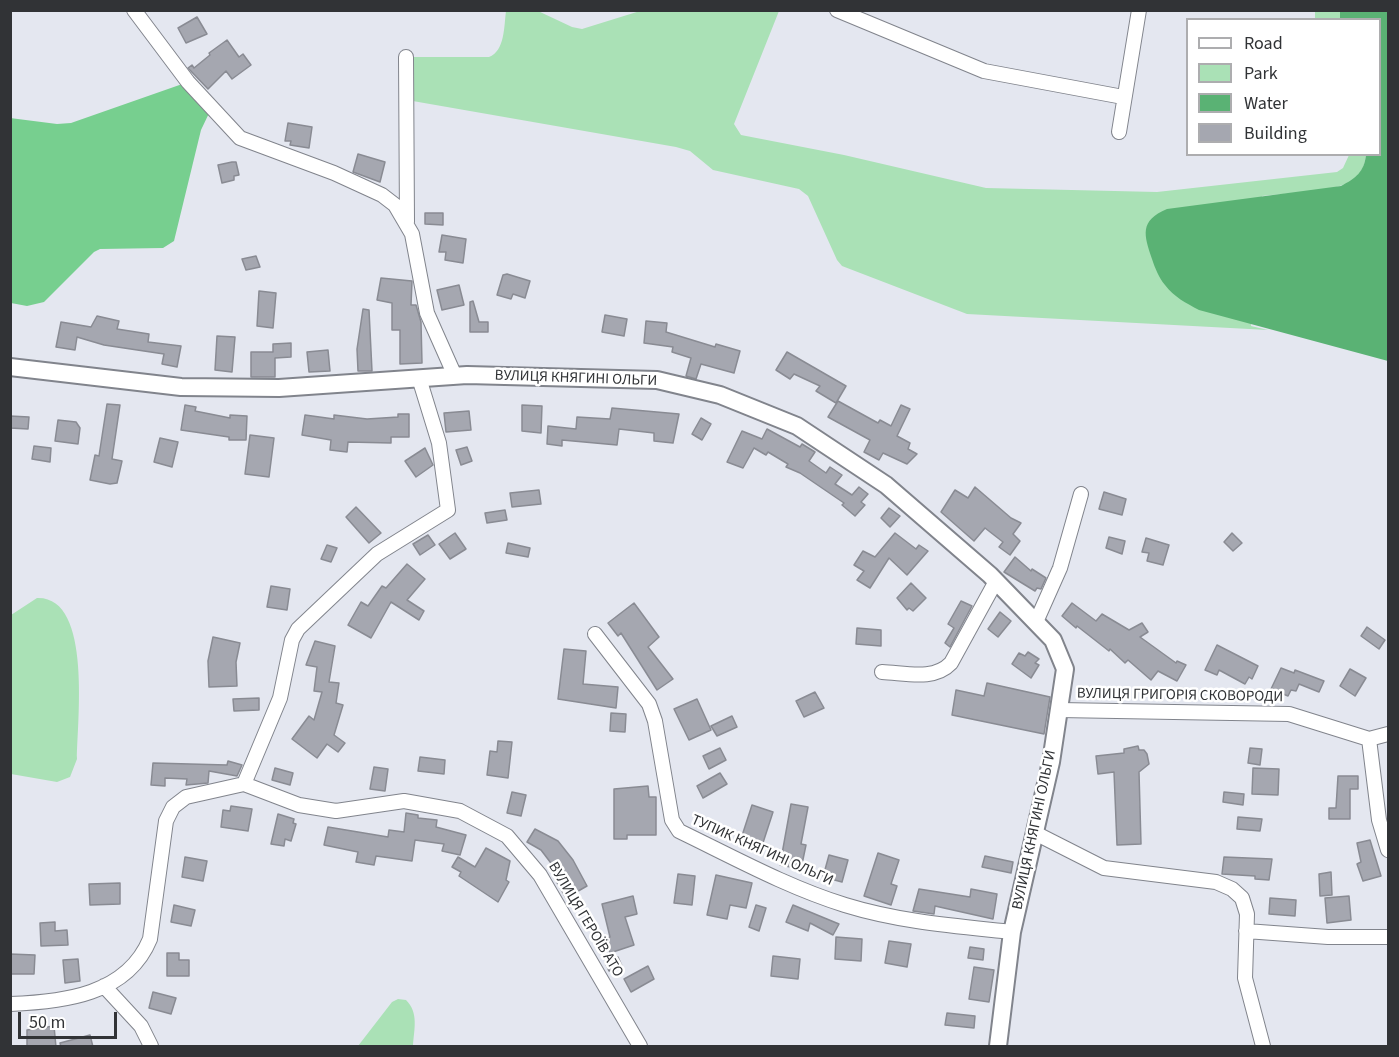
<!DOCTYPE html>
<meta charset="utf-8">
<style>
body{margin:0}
#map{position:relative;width:1399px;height:1057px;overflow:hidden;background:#e4e7f0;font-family:"Source Sans 3",sans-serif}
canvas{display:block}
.frame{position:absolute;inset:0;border:12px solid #313336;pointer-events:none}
.legend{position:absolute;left:1186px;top:18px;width:195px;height:138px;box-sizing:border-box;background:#fff;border:2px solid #adadaf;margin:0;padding:8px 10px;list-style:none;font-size:18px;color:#313336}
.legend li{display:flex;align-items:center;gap:12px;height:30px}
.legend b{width:30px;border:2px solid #adadaf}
.scale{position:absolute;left:18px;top:1012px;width:99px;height:27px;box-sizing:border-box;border:3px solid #313336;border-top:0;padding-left:8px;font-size:18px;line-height:21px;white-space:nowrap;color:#313336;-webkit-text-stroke:4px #fff;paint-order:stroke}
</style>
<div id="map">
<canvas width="1399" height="1057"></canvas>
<div class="frame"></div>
<ul class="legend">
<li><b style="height:8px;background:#fff"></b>Road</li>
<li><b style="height:16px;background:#aae1b6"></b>Park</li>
<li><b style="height:16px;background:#5ab274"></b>Water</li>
<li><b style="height:16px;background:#a5a7b0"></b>Building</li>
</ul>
<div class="scale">50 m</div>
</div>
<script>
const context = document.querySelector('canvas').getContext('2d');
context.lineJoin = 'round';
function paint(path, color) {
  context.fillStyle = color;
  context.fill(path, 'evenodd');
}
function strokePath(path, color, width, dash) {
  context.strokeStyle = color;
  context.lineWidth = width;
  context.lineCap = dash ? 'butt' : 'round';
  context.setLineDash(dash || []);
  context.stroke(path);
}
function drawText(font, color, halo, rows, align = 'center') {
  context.font = font + ' "Source Sans 3",sans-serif';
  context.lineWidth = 5;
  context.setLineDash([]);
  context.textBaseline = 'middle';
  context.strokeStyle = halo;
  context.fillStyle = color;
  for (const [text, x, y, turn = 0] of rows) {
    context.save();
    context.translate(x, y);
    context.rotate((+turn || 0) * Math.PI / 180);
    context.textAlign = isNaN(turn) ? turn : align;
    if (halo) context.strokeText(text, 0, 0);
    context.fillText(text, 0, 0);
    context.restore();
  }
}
paint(new Path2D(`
 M506 11H538L572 27 582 29 640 11H779L734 124 741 135 844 155 986 188 1157 192 1337 172 1343 168 1349 155H1366C1365 164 1362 173 1354 179 1337 193 1285 193 1262 196L1251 326 1268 330 967 314 842 266 837 260 808 196 799 189 713 170 690 151 676 147 407 100 406 57H489C505 51 504 26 506 11Z
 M1315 11H1355L1352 20 1315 19Z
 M37 598C93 596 77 723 77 759L70 777 57 782 11 774V615Z
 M398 999 406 1000C419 1013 414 1029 413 1046H358L392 1002Z`), '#aae1b6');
paint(new Path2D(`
 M188 82 212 107 201 130 174 241 163 248 100 249 94 252 44 302 27 306 11 303 10 118 57 124 71 123Z`), '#77cf8f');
paint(new Path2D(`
 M1340 11H1388V361L1199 310C1186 303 1174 297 1165 285 1159 278 1155 268 1152 259 1144 235 1139 221 1167 209L1341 186C1356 178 1364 172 1366 155L1380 154V20L1340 19Z`), '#5ab274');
const building = new Path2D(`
 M197 17 207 34 186 43 178 28Z
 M227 40 239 57 243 54 251 65 232 79 226 71 208 89 188 68 192 65 194 68 210 55 209 53Z
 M288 123 312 127 309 148 290 145 291 141H285Z
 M358 154 385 162 380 182 353 172Z
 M232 162H236L239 175 234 176V180L222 183 218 165Z
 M425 213H443V225L425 224Z
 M442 235 466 239 463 263 445 260 446 252H439Z
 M256 256 260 267 246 270 242 259Z
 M507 274 530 281 525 298 513 294 511 299 497 295 503 275Z
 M381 278 412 281 411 305H416L421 322 422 363 400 364V330H392V303L377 300Z
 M459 285 464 305 442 310 437 290Z
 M259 291 276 293 273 328 257 326Z
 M473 301 479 322H488V332H470V302Z
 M363 309 369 310 372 371H358L357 349Z
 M605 315 627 319 624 336 602 332Z
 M97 316 119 321 117 329 149 334 148 342 181 346 177 367 162 364 164 354 104 345 77 337 75 350 56 347 61 322 91 327Z
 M646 321 667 323 666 332 715 347 716 344 740 351 734 373 701 364 696 379 686 376 691 358 672 352 673 347 644 343Z
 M217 336 235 337 232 372 215 370Z
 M291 343V357L275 358V377H251V352H273V344Z
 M328 350 330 371 309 372 307 352Z
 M787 352 846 386 836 403 816 391 820 386 794 374 790 379 776 370Z
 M838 401 878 423 880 420 891 426 901 405 910 409 897 436 910 443 908 449 917 454 907 464 883 453 879 460 864 452 870 440 828 417Z
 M107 404 120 405 112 459 122 461 117 483 110 484 90 480 95 455 99 456Z
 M185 405 196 407 195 411 230 418V415L247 416 246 440H229V437L181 430Z
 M522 405 542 406 541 433 522 431Z
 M612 408 679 414 673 443 654 441V433L619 429 617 445 562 440V446L547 444 548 426 576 429 577 417 610 419Z
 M469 411 471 430 446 432 444 413Z
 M398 414H409V437H391V443L348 442 347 452 330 450 331 440 302 435 305 415 334 419V415L367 419 398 417Z
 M10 416 29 417 28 429 10 428Z
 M701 418 711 424 702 440 692 434Z
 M58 420 76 422 80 428 78 444 55 441Z
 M767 429 800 447 802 444 815 452 809 461 826 473 830 467 842 475 835 484 852 495 859 487 868 494 861 502 865 505 855 516 842 505 844 503 800 473 786 467 788 464 768 452 766 455 754 448 743 468 727 462 742 431 762 439Z
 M250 435 274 438 269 477 245 474Z
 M160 438 178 442 172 467 154 462Z
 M34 446 51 448 50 462 32 459Z
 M467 447 472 461 461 465 456 450Z
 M425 448 433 465 416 477 405 461Z
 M975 487 1011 518 1021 523 1013 534 1020 541 1010 555 999 547 1003 542 985 528 974 541 941 512 955 490 968 498Z
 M539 490 541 504 512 507 510 493Z
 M1104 492 1126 499 1122 515 1099 509Z
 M356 507 381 533 369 543 346 517Z
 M889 508 900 516 890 527 881 518Z
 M505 510 507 520 487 523 485 513Z
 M455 533 466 549 450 559 439 544Z
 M895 533 916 549 919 545 928 551 907 575 889 558 870 588 857 580 864 571 854 565 863 551 875 557Z
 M1232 533 1242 543 1233 551 1224 542Z
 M428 535 435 545 420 555 413 544Z
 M1109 537 1125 541 1122 554 1106 548Z
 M1146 538 1169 545 1163 565 1147 561 1149 553 1142 552Z
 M508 543 530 548 528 557 506 553Z
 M327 545 337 548 331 562 321 559Z
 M1015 557 1031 571 1032 569 1046 578 1041 589 1037 588 1035 591 1004 572Z
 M407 564 425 579 407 600 424 611 419 620 391 602 371 638 348 625 361 602 368 606 382 586 386 588Z
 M911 583 926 598 913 611 909 608 907 610 897 598Z
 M271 586 290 589 287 610 267 607Z
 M961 601 972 606 950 647 945 643 954 628 948 624Z
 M634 603 659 637 648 647 673 679 657 690 621 633 618 636 608 623Z
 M1072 603 1096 621 1102 614 1129 630 1142 623 1148 632 1140 637 1176 663 1177 661 1186 665 1177 681 1158 671 1151 680 1128 660 1125 663 1110 649 1109 651 1077 626 1076 628 1062 616Z
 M1000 612 1011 621 998 637 988 629Z
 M1367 627 1385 640 1379 649 1361 636Z
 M857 628 881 630V646L856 644Z
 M213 637 240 643 236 662 237 686 209 687 208 661Z
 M315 641 335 646 329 682 339 683 336 703 343 705 334 735 345 743 338 752 327 744 317 758 292 739 309 716 314 720 322 692 314 691 317 667 306 665Z
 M1217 645 1258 666 1252 679 1249 677 1245 684 1219 670 1217 675 1205 670Z
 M564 649 586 651 583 684 618 687 616 708 558 699Z
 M1028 652 1039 659 1035 663 1039 665 1031 678 1012 664 1019 653 1025 656Z
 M1281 668 1294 673 1295 670 1324 681 1319 692 1299 684 1296 691 1291 690 1288 696 1271 689Z
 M1350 669 1366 678 1355 696 1340 686Z
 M987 683 1050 697 1044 734 952 715 956 690 984 696Z
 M815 692 824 708 804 717 796 701Z
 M259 698V710L234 711 233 699Z
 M697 699 711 730 689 740 674 709Z
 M611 713 626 714 625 732 610 731Z
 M732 716 737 727 717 736 711 726Z
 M498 741 512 742 508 778 487 775 490 751 497 752Z
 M1138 746 1139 750H1144L1147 754 1149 764 1139 772 1141 844 1117 845 1114 772 1098 774 1096 756 1124 753V749Z
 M720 748 726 760 709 769 703 756Z
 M1250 748 1262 749 1260 765 1248 763Z
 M420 757 445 760 444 774 418 771Z
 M228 761 242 765 237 776 209 771 208 783 186 785 187 779 165 778V786L151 785 153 763 227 765Z
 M374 767 388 769 385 791 370 789Z
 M275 768 293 773 290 785 272 780Z
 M1253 768 1279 769 1278 795 1252 794Z
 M720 773 727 784 703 798 697 786Z
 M1338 776H1358V789H1350V819H1329V808H1336Z
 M648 786 649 797H656V835H627V839H614V789Z
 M512 792 526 795 521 816 507 813Z
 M1224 792 1244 794 1243 805 1223 802Z
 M791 804 808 807 801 844 806 845 801 869 780 865Z
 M752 805 773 812 760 852 739 845Z
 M231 806 252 809 248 831 221 827 223 810 230 811Z
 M406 813 418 815V818L437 820 436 827 466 835 460 855 442 851 444 844 415 840 412 861 376 856 374 865 356 862 358 852 324 845 328 827 388 837 389 830 404 832Z
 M278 814 294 819 293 823 296 824 291 841 285 839 284 846 271 844Z
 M1238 817 1262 819 1260 831 1237 829Z
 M535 829 558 841 573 860 587 886 566 898 555 879 560 875 541 850 527 842Z
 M1370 840 1381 876 1363 881 1357 864 1361 862 1357 843Z
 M486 848 510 861 506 880 509 882 498 902 459 876 461 872 452 867 458 857 475 867Z
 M878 853 899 860 891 884 897 886 891 905 864 896Z
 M829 855 848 860 842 882 823 877Z
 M985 856 1013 862 1011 873 982 867Z
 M185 857 207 861 203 881 182 877Z
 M1224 857 1272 859 1269 880 1255 879V876L1222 874Z
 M1331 872 1332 895 1320 896 1319 874Z
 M678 874 695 876 692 905 674 903Z
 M716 875 752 883 746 908 730 905 727 919 707 915Z
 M120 883V904L90 905 89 884Z
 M919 889 970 897 971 889 997 894 993 919 935 906 934 914 913 911Z
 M633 896 637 914 625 917 634 945 610 953 606 939 610 937 602 904Z
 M1349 896 1351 920 1327 923 1325 898Z
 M1270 898 1296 900 1295 916 1269 914Z
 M174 905 195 910 191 926 171 922Z
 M756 905 766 908 759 931 749 927Z
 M793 905 839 924 833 935 810 923 808 931 786 922Z
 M55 922V931L67 930 68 945 41 946 40 923Z
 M836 937 862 939 861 961 835 959Z
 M889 941 911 944 907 967 885 963Z
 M970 947 984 949 983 960 968 958Z
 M167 953H179V960H189V976H167Z
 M10 954 35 955 34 974H10Z
 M773 956 800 959 798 979 771 976Z
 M618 957 622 966 609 971 605 962Z
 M78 959 80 981 65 983 63 960Z
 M648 966 654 979 631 992 624 979Z
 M974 967 994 970 989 1002 969 999Z
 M153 992 176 998 171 1014 149 1008Z
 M947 1013 975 1016 974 1028 945 1025Z
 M54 1026 56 1047H27V1030Z
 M90 1035 93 1047H61L60 1043Z`);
paint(building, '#a5a7b0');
strokePath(building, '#898b93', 1.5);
const minor = new Path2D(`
 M134 10 188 82 240 138 334 173 382 195 395 205 412 234 427 313 455 376
 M837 10 984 71 1123 97
 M406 57 407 222
 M1119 132 1139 10
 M1036 622 1060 568 1081 494
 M595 634 649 704 655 721 672 820 679 831C733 857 787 887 845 905 900 922 956 926 1012 932
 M882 672C906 673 934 681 951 663L996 581
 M1059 710 1289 714 1369 739 1388 734
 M1369 739 1379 820 1388 850
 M244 784 280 698 292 640 298 629 377 554 448 510 439 443 419 378
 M1035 833 1104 868 1216 882 1232 889 1242 898 1247 914 1245 978 1263 1046
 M1246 931 1328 937H1388
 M104 986 141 1026 151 1046
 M10 1004C63 1002 127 995 150 939L166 821 173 807 186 797 244 784 299 805 336 811 404 801 460 811 507 836 540 875 640 1046`);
const tertiary = new Path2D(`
 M10 367 181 387 279 388 467 375 657 380 720 395 797 426 886 485 990 575 1053 640 1065 669 1051 762 1012 932 998 1046`);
strokePath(minor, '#81848c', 16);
strokePath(tertiary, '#81848c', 20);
strokePath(minor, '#fff', 14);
strokePath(tertiary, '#fff', 16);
drawText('15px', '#313336', '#fff', [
 ["ВУЛИЦЯ КНЯГИНІ ОЛЬГИ",576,379,2],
 ["ВУЛИЦЯ ГРИГОРІЯ СКОВОРОДИ",1180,696,1],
 ["ВУЛИЦЯ КНЯГИНІ ОЛЬГИ",1035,830,-78],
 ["ТУПИК КНЯГИНІ ОЛЬГИ",762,851,24],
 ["ВУЛИЦЯ ГЕРОЇВ АТО",585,920,59]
]);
</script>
